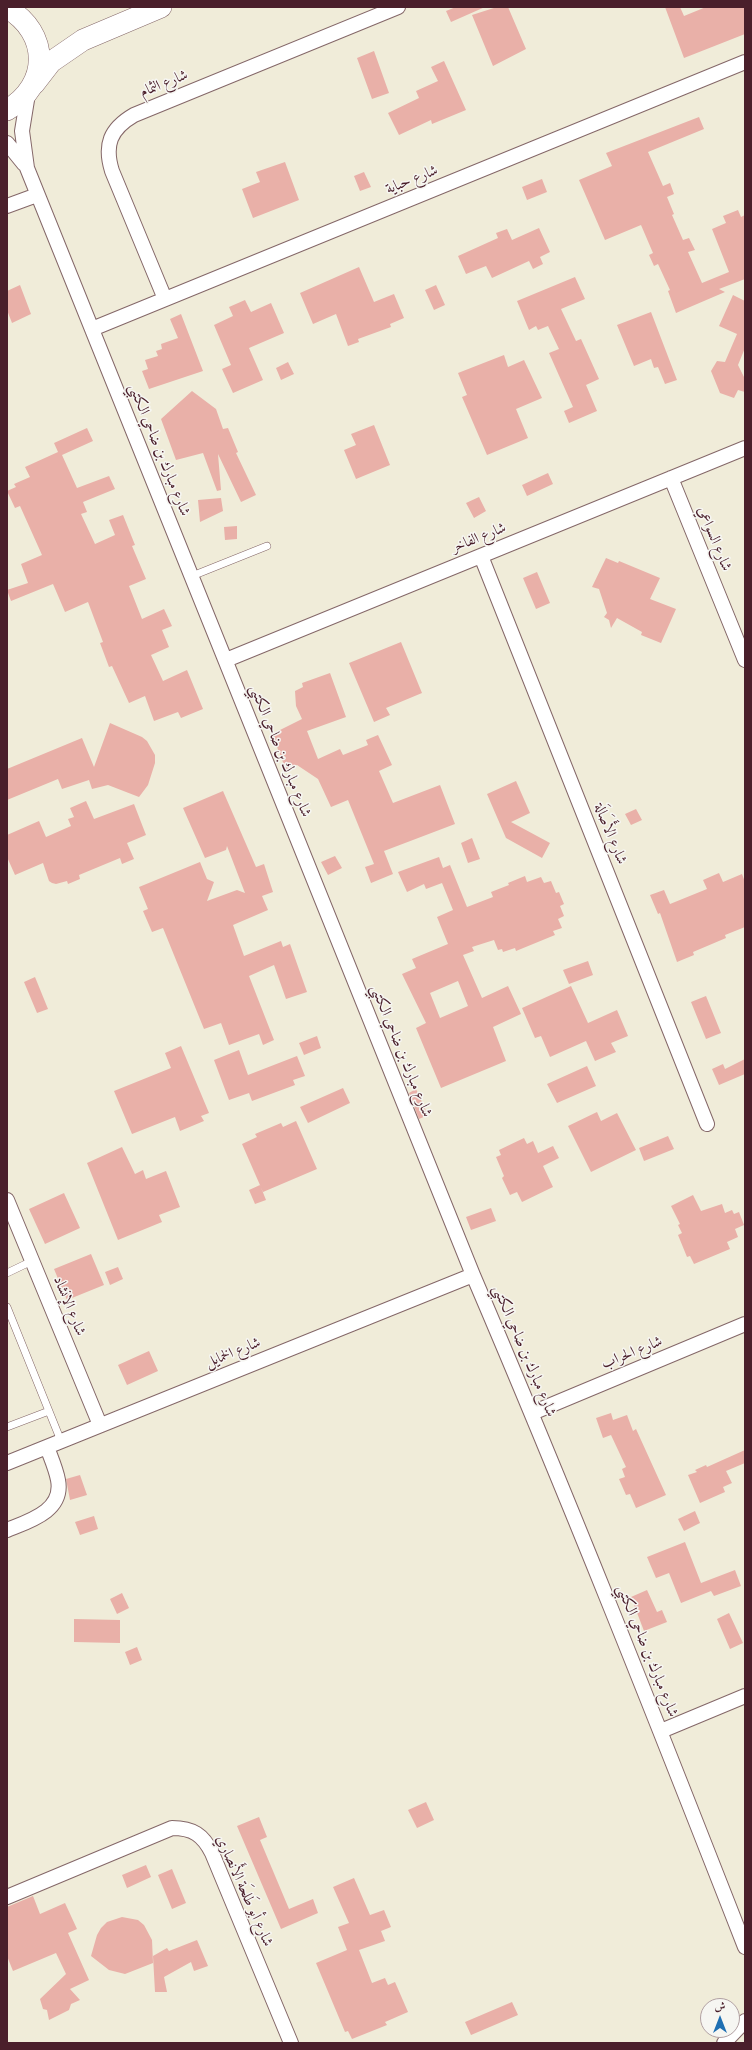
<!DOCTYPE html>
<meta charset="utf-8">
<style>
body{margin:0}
#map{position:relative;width:752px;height:2050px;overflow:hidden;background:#f0ecd9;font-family:"IM FELL Great Primer",Amiri,serif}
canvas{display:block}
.frame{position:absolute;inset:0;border:8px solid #4a1f2b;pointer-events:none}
.north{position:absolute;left:700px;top:1998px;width:40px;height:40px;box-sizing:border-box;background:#f6f6f2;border:1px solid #b1a0a2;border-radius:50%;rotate:0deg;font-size:11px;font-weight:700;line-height:16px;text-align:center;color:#4a1f2b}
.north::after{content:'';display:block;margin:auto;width:14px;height:18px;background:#1f6fb2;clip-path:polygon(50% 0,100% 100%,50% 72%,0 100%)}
</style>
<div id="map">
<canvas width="752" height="2050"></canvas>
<div class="frame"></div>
<div class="north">ش</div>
</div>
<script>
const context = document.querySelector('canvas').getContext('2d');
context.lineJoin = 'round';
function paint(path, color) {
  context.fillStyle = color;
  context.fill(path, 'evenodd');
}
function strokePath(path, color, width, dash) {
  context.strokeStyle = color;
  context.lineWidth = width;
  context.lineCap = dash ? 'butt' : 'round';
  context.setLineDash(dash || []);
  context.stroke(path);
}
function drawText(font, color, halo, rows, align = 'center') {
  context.font = font + ' "IM FELL Great Primer",Amiri,serif';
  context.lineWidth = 3;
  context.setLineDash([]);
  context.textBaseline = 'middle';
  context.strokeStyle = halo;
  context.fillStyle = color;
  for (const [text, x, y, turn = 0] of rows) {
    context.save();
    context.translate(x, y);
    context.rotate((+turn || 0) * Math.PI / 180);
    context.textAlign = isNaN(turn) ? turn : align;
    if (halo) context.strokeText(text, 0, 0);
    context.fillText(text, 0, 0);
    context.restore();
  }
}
paint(new Path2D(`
 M456 7H485L451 22 446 11Z
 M497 7H508L526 49 493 66 472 15Z
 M665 7H680L684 16 706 7H745V34L684 58Z
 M374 51 389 93 372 99 357 58Z
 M444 61 466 110 432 124 431 120 399 135 388 113 419 98 416 91 438 81 431 67Z
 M699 117 704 129 648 152 663 186 670 183 674 194 667 197 674 214 672 215 683 240 689 238 695 250 688 252 702 283 729 272 712 229 726 223 723 216 738 210 741 217 745 215V279L719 289 725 292 676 313 668 291 670 290 658 264 654 266 649 255 653 253 641 225 605 240 579 180 612 166 606 153Z
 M285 162 299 200 253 218 242 189 260 182 256 172Z
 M364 172 371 187 360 191 354 176Z
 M542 179 547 192 527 200 522 187Z
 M539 228 550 252 540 257 543 264 533 269 529 261 492 278 486 266 466 274 458 256 498 238 496 233 507 229 512 240Z
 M359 267 374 302 394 294 404 318 390 324 391 327 358 339 359 342 348 346 336 314 313 324 300 293Z
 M575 277 585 299 561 309 576 341 581 339 599 379 586 385 597 411 569 423 564 411 573 407 549 353 559 349 548 326 538 330 536 326 529 330 517 301Z
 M20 285 31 314 12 323 7 310V291Z
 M436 285 445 305 434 310 425 290Z
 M733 295 745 301V348L738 365 745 379V392L738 390 734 398 720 393 711 371 717 361 725 362 737 334 719 326Z
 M245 300 251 312 271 303 284 333 249 348 263 380 233 393 222 369 231 365 214 325 233 316 229 307Z
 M651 312 677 380 665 384 658 367 654 368 651 359 634 366 617 325Z
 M181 314 203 371 149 389 142 371 148 369 145 360 158 356 156 351 162 349 161 344 178 338 170 319Z
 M504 355 508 367 524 360 542 398 516 409 528 438 487 455 462 397 467 395 458 373Z
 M288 362 294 374 281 380 276 368Z
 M192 391 216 409 223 429 228 428 238 452 236 453 256 495 241 502 218 454 221 490 217 491 203 453 176 460 161 419Z
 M374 425 390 465 356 479 344 450 356 445 351 434Z
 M87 428 93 441 62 455 77 488 109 476 115 489 83 502 87 512 81 514 95 544 115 535 109 520 123 515 135 545 132 546 146 579 129 586 142 619 164 609 172 626 162 630 169 647 151 655 163 681 187 670 203 709 181 718 178 712 154 721 145 696 129 703 112 666 109 667 100 643 103 642 88 602 65 612 53 584 11 601 7 590 28 583 21 564 42 555 20 506 15 508 7 491 16 487 14 484 30 477 25 467 58 452 54 443Z
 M548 473 553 484 527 496 522 485Z
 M479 497 486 511 474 518 466 503Z
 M221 498 223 511 200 522 198 500Z
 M237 526V539L225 540 224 527Z
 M606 558 618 563 619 561 660 578 650 599 676 609 661 643 641 635 642 632 617 618 611 628 609 620 604 617 607 613 599 589 592 587Z
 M537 572 550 603 536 609 523 578Z
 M401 642 422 693 386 708 390 715 374 722 349 663Z
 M330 673 346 717 307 731 318 759 340 749 343 755 368 745 366 740 378 735 392 765 379 771 393 803 440 785 455 824 384 851 393 874 371 883 365 867 374 864 348 800 331 807 318 779 297 765 286 770 272 734 302 719 296 706 295 691 303 687 302 683Z
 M110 723 142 737 147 741 155 755V763L148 785 139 797 108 785 92 789 89 780 62 789 58 779 7 800V769L82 738 94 767Z
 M516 781 530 813 511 822 550 843 542 858 506 838 487 794Z
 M223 791 256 867 264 864 273 892 262 896 268 910 233 925 244 956 281 941 283 947 290 944 307 992 286 999 274 965 249 976 274 1040 263 1045 259 1034 229 1045 221 1023 204 1029 163 928 152 932 143 911 148 909 139 887 200 862 207 879 214 882 207 901 237 890 245 893 227 846 226 850 205 858 183 808Z
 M86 801 94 819 134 804 146 835 127 843 134 859 122 864 120 858 79 875 80 879 68 884 67 881 56 884 52 883 49 881 43 863 15 875 7 857V835L39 821 46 837 71 826 68 819 74 817 70 808Z
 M636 809 642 820 631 825 625 814Z
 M472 838 480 859 468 863 461 843Z
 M335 856 342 868 328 875 321 862Z
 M439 857 443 868 450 865 467 907 493 897 491 892 509 885 508 883 525 876 527 882 541 877 544 883 551 881 556 893 559 892 564 904 560 906 564 916 558 919 562 928 553 931 555 935 516 951 515 948 503 952 502 949 498 950 494 940 472 947 474 951 463 955 482 998 508 986 521 1014 493 1027 506 1061 441 1088 416 1028 426 1023 402 974 416 968 412 959 448 944 437 917 453 910 442 883 426 889 424 884 407 892 398 872ZM458 981 468 1006 440 1018 430 993Z
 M719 873 723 882 742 874 745 882V927L725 935 726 938 693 952 694 955 677 962 660 913 658 914 650 895 664 890 670 904 707 889 703 880Z
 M588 961 593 975 569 984 563 970Z
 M35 977 48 1009 37 1013 24 982Z
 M571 986 588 1023 617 1010 628 1036 611 1043 616 1052 595 1061 586 1041 550 1057 541 1036 535 1038 522 1008Z
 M706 996 721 1033 706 1039 691 1002Z
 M317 1036 321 1048 304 1055 299 1043Z
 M181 1046 209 1113 201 1116 204 1121 180 1131 175 1117 132 1134 114 1091 171 1068 165 1053Z
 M239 1050 248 1075 297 1056 305 1076 293 1080 295 1085 252 1101 249 1093 229 1100 214 1060Z
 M745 1059V1074L719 1085 712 1069 723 1064 725 1069Z
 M587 1066 596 1086 557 1103 547 1084Z
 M343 1088 350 1103 308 1123 300 1107Z
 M416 1089 428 1115 419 1119 409 1093Z
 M597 1112 601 1121 617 1113 636 1150 591 1172 568 1126Z
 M296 1121 317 1169 263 1192 242 1144 257 1137 255 1134 281 1123 283 1127Z
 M668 1136 674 1149 644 1161 639 1148Z
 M524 1138 527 1144 533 1141 538 1153 553 1146 559 1158 543 1166 553 1187 522 1202 517 1192 510 1195 502 1178 504 1176 496 1157 501 1155 499 1150Z
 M122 1147 135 1174 143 1170 146 1179 166 1171 180 1207 159 1215 162 1222 118 1240 87 1163Z
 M260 1185 266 1200 255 1204 249 1190Z
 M64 1193 80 1228 45 1244 29 1209Z
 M693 1195 701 1211 722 1204 725 1213 732 1210 734 1214 739 1212 744 1225 735 1229 738 1237 727 1242 730 1249 694 1264 690 1256 687 1257 678 1235 682 1233 678 1225 680 1224 671 1206Z
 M491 1208 496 1221 471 1230 466 1217Z
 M91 1254 104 1285 67 1300 54 1269Z
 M118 1267 123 1279 110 1285 105 1272Z
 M149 1351 158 1371 127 1385 118 1365Z
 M611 1413 613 1420 627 1415 633 1431 636 1429 666 1495 636 1508 630 1494 626 1495 619 1479 625 1477 622 1469 626 1467 611 1435 603 1438 596 1418Z
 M745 1450V1463L726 1471 732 1483 723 1487 725 1492 700 1503 688 1475 697 1472 695 1470 706 1465 707 1467Z
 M80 1475 87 1495 70 1500 66 1479Z
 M695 1511 700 1523 684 1531 678 1519Z
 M94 1516 98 1529 80 1535 75 1522Z
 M685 1542 701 1583 735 1570 741 1586 714 1596 711 1591 681 1603 669 1573 656 1578 647 1557Z
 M647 1590 657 1612 662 1610 667 1622 644 1631 631 1597Z
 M122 1593 129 1608 117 1614 110 1599Z
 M729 1613 743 1643 730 1649 717 1619Z
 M74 1619 120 1620V1643L74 1642Z
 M137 1647 142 1660 130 1665 125 1652Z
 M426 1802 434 1820 417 1828 408 1810Z
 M259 1817 267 1837 260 1840 289 1909 313 1899 318 1913 281 1929 237 1826Z
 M146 1865 151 1877 127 1888 122 1875Z
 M172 1869 186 1903 172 1909 158 1875Z
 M354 1878 370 1915 384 1910 391 1927 381 1931 385 1941 359 1950 372 1983 385 1978 388 1985 395 1982 408 2012 385 2022 387 2025 352 2039 348 2031 345 2032 316 1963 347 1950 338 1927 349 1923 333 1887Z
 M33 1896 40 1914 65 1903 77 1929 68 1933 89 1980 70 1989 80 2000 71 2004 69 2010 49 2020 47 2010 43 2009 40 1999 66 1974 56 1953 13 1971 7 1956V1907Z
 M122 1917 138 1920 144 1925 152 1940 153 1963 125 1974 109 1970 91 1956 97 1935 101 1928 107 1922Z
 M197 1940 208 1966 194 1971 191 1962 164 1977 167 1992H155L153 1956 167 1948 169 1951Z
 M512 2002 518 2015 471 2035 465 2022Z`), '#e9b0a8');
const service = new Path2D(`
 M192 576 267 546
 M7 1273 32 1261
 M7 1307 61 1441
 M7 1427 49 1411`);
const minor = new Path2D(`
 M28 94 22 131 27 168 473 1275C568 1497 657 1722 745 1947
 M7 143 24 164
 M7 206 37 195
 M165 299 112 171C104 145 110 129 134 115L398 7
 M92 329 745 62
 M671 478 745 660
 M481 556 707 1124
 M226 660 745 448
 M7 1200 100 1425
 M532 1413 745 1324
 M7 1463 473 1275
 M7 1530C29 1521 64 1511 58 1480 56 1469 51 1458 47 1447
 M661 1731 745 1696
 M7 1897 172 1828C193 1828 203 1835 212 1853L291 2043
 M724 2043 745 2021`);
const primary = new Path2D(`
 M7 8C50 33 50 85 7 110
 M34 84 51 62 83 40 161 7`);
strokePath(service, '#846768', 8);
strokePath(minor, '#846768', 16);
strokePath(primary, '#846768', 22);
strokePath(service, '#fff', 7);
strokePath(minor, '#fff', 14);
strokePath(primary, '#fff', 21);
drawText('15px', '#4a1f2b', '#f6f6f2', [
 ["شارع الثمام",164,84,-22],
 ["شارع حباية",412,180,-22],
 ["شارع مبارك بن ضاحي الكتبي",159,450,68],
 ["شارع الفاخر",479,538,-22],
 ["شارع السواعي",714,539,68],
 ["شارع مبارك بن ضاحي الكتبي",280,751,68],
 ["شارع الأَصَالَة",610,834,68],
 ["شارع مبارك بن ضاحي الكتبي",401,1051,68],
 ["شارع الإنشاد",69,1306,68],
 ["شارع مبارك بن ضاحي الكتبي",524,1351,67],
 ["شارع الخمايل",233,1353,-22],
 ["شارع الحراب",632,1353,-22],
 ["شارع مبارك بن ضاحي الكتبي",647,1651,68],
 ["شارع أبو طَلحَة الأَنصاري",244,1891,66]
]);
</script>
